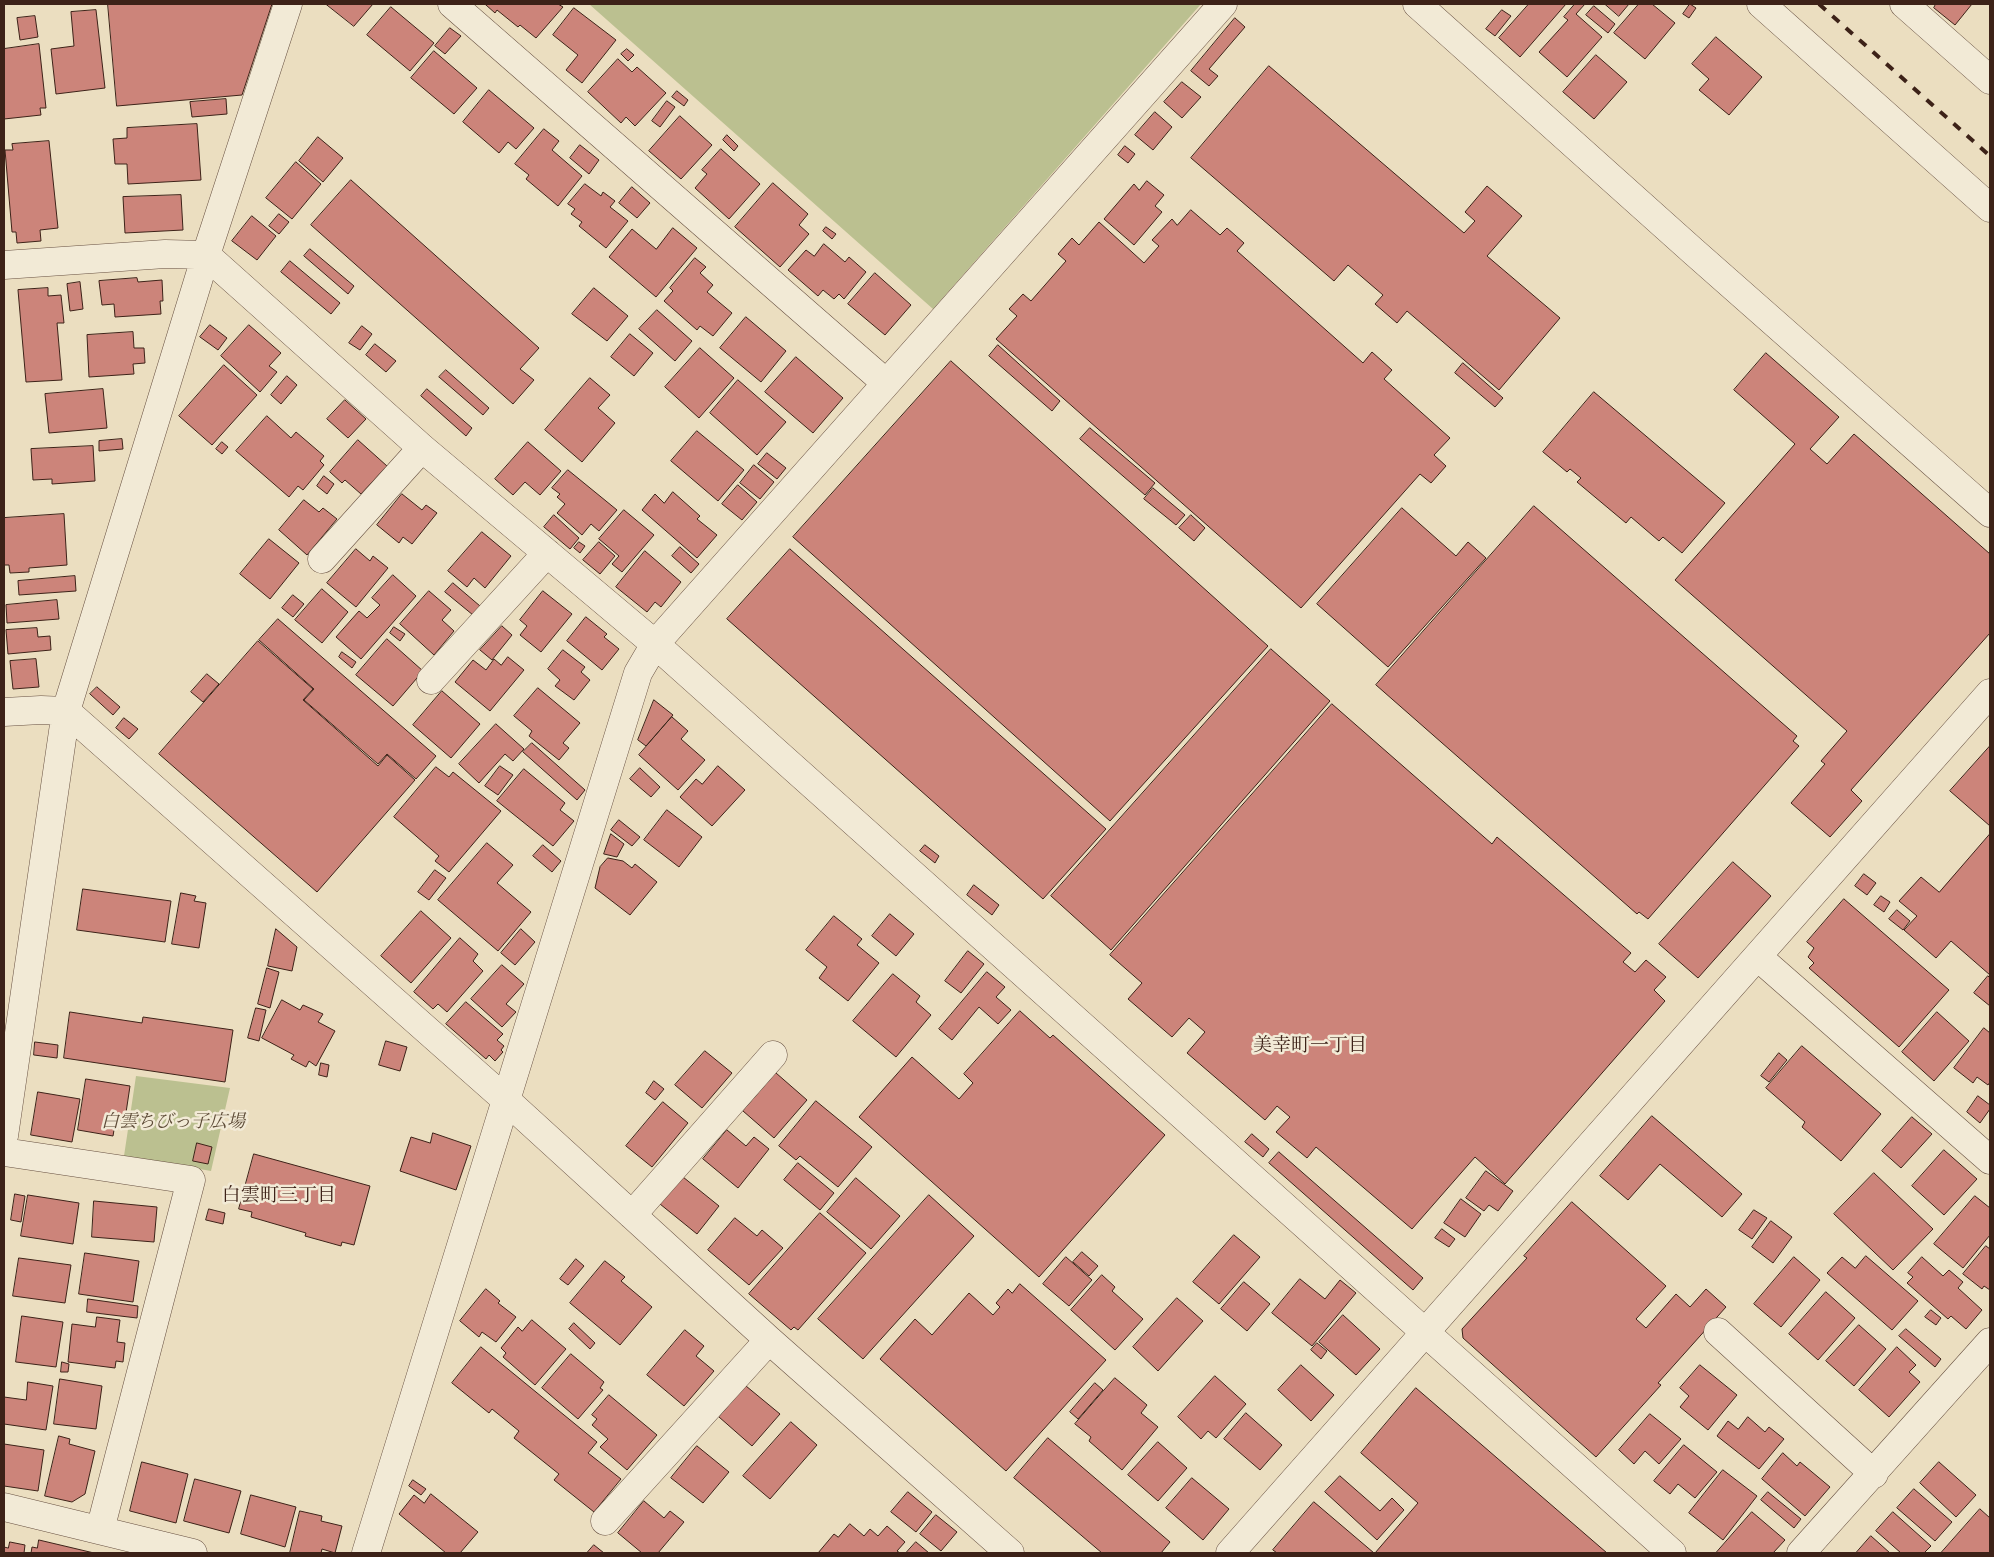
<!DOCTYPE html>
<meta charset="utf-8">
<style>
body{margin:0}
#map{position:relative;width:1994px;height:1557px;overflow:hidden;background:#ebdec0;font-family:"Libre Bodoni",serif}
canvas{display:block}
.frame{position:absolute;inset:0;border:5px solid #3d2218;pointer-events:none}
</style>
<div id="map">
<canvas width="1994" height="1557"></canvas>
<div class="frame"></div>
</div>
<script>
const context = document.querySelector('canvas').getContext('2d');
context.lineJoin = 'round';
function paint(path, color) {
  context.fillStyle = color;
  context.fill(path, 'evenodd');
}
function strokePath(path, color, width, dash) {
  context.strokeStyle = color;
  context.lineWidth = width;
  context.lineCap = dash ? 'butt' : 'round';
  context.setLineDash(dash || []);
  context.stroke(path);
}
function drawText(font, color, halo, rows, align = 'center') {
  context.font = font + ' "Libre Bodoni","Noto Serif JP",serif';
  context.lineWidth = 5;
  context.setLineDash([]);
  context.textBaseline = 'middle';
  context.strokeStyle = halo;
  context.fillStyle = color;
  for (const [text, x, y, turn = 0] of rows) {
    context.save();
    context.translate(x, y);
    context.rotate((+turn || 0) * Math.PI / 180);
    context.textAlign = isNaN(turn) ? turn : align;
    if (halo) context.strokeText(text, 0, 0);
    context.fillText(text, 0, 0);
    context.restore();
  }
}
paint(new Path2D(`
 M589 4H1201L933 309Z
 M136 1076 230 1088 211 1171 124 1156Z`), '#bbc090');
const building = new Path2D(`
 M108 4H272L242 95 117 106Z
 M326 4H373L354 26Z
 M487 4H558L563 7 536 38 520 25 518 27 497 10 495 13 486 5Z
 M1529 4H1566L1520 57 1499 38Z
 M1575 4H1585L1576 14 1602 37 1567 77 1539 52 1568 20 1564 17Z
 M1605 4H1629L1619 16Z
 M1639 4H1652L1675 23 1645 59 1614 33Z
 M1690 4 1696 8 1689 18 1683 14Z
 M1936 4H1972L1955 25 1934 8Z
 M1594 6 1615 24 1608 33 1586 15Z
 M391 7 434 43 410 71 367 35Z
 M574 8 616 40 582 83 566 70 578 55 553 35Z
 M96 10 105 88 56 94 51 49 74 46 71 12Z
 M1502 10 1511 16 1495 36 1486 29Z
 M35 16 38 37 20 40 17 18Z
 M1235 18 1245 27 1209 69 1218 76 1209 86 1191 71Z
 M450 28 461 36 445 54 435 46Z
 M1716 37 1762 77 1729 115 1699 90 1709 79 1692 64Z
 M39 44 46 108H40L41 115 4 119V49Z
 M627 49 634 55 628 61 621 54Z
 M434 51 477 88 454 114 411 78Z
 M1596 55 1627 82 1594 119 1563 92Z
 M618 59 632 72 637 67 666 93 635 126 626 117 621 123 588 92Z
 M1269 66 1464 233 1475 221 1465 212 1487 186 1522 216 1487 256 1560 318 1499 390 1407 311 1397 323 1375 304 1383 295 1348 265 1334 281 1191 158Z
 M1182 82 1201 97 1182 118 1164 102Z
 M489 90 534 128 516 149 508 142 499 153 463 122Z
 M677 91 688 100 684 106 672 97Z
 M226 99 227 114 192 117 190 102Z
 M667 101 675 107 660 127 652 121Z
 M1155 112 1172 127 1153 150 1135 135Z
 M680 116 712 145 681 179 649 151Z
 M197 124 201 180 128 184 127 164H115L113 139 127 138V128Z
 M544 129 559 141 552 150 582 176 558 206 526 179 529 175 515 164Z
 M727 135 738 146 734 151 723 140Z
 M318 137 343 158 323 182 299 161Z
 M49 141 58 228 40 230 41 241 17 243 16 232H12L5 150H13L12 144Z
 M580 145 599 160 589 174 570 158Z
 M1125 146 1135 154 1128 163 1118 155Z
 M721 149 760 184 729 219 695 188 707 174 702 170Z
 M296 162 321 184 292 219 266 198Z
 M351 180 539 348 520 369 534 380 513 404 311 225Z
 M1147 181 1164 195 1155 206 1162 212 1134 245 1104 219 1134 184 1139 190Z
 M773 183 808 214 799 225 809 234 780 267 735 227Z
 M585 184 601 196 603 192 615 201 610 207 628 221 606 248 579 226 582 222 571 214 575 209 568 204Z
 M632 187 650 203 637 218 619 203Z
 M181 195 183 230 125 233 123 197Z
 M1191 210 1220 235 1227 228 1244 243 1237 251 1363 363 1372 352 1392 370 1384 379 1450 438 1434 455 1446 466 1431 483 1420 474 1301 608 996 339 1017 316 1009 309 1023 294 1031 301 1066 261 1058 254 1072 238 1079 245 1099 222 1144 263 1159 246 1152 240 1172 219 1177 225Z
 M279 214 289 222 279 234 269 226Z
 M252 216 276 236 257 260 232 241Z
 M826 227 836 234 832 239 823 231Z
 M673 228 697 248 656 297 609 257 632 229 656 249Z
 M824 244 845 262 849 257 866 272 844 299 839 294 834 299 823 290 818 296 788 270 806 250 814 256Z
 M310 249 354 286 348 294 304 256Z
 M695 258 706 267 700 273 713 285 707 292 732 313 713 336 700 326 697 330 664 301 673 291 670 288Z
 M290 261 340 303 331 314 281 272Z
 M875 273 911 305 885 335 848 304Z
 M137 278 138 282 162 280 163 301H160L161 314 115 317 114 304 102 305 99 281Z
 M80 282 83 309 70 311 67 284Z
 M48 288V296L61 295 64 323H57L62 380 26 382 18 290Z
 M594 288 628 316 607 341 572 314Z
 M657 310 692 341 675 361 639 329Z
 M746 317 786 351 761 382 720 348Z
 M210 325 227 338 218 350 200 337Z
 M249 325 281 353 269 366 277 372 260 392 221 356Z
 M362 326 372 334 360 350 349 343Z
 M133 332 134 348H144L145 363 133 364 134 374 89 377 87 335Z
 M630 334 653 353 634 376 611 357Z
 M375 344 396 361 386 372 366 355Z
 M998 345 1060 401 1052 411 989 356Z
 M700 348 734 378 699 418 665 387Z
 M1766 353 1839 417 1810 449 1827 464 1854 434 1990 554V633L1851 790 1862 801 1830 837 1791 803 1825 764 1821 761 1847 731 1675 580 1795 444 1734 390Z
 M796 357 843 398 813 433 765 392Z
 M951 361 1268 646 1110 821 793 537Z
 M1463 363 1503 398 1495 407 1455 373Z
 M224 365 257 395 212 445 179 416Z
 M446 370 489 408 483 415 439 377Z
 M287 376 297 385 281 404 271 395Z
 M590 378 610 395 598 408 615 423 582 462 545 430Z
 M738 380 786 422 757 455 710 413Z
 M103 389 107 428 49 433 45 394Z
 M427 389 472 428 466 436 421 396Z
 M1594 392 1725 503 1682 553 1663 537 1659 541 1631 517 1626 523 1577 482 1581 478 1570 469 1567 472 1543 452Z
 M345 400 366 419 348 438 327 419Z
 M267 416 291 438 296 432 324 456 320 461 324 465 303 490 298 486 289 497 236 451Z
 M1090 428 1155 483 1145 495 1080 439Z
 M697 431 744 470 718 501 671 461Z
 M122 439 123 449 99 451V441Z
 M358 440 387 466 361 494 345 480 342 483 330 472Z
 M222 442 228 447 222 454 216 449Z
 M528 442 561 471 540 495 525 482 513 495 495 479Z
 M93 446 95 481 52 484V479L33 480 31 449Z
 M767 453 786 468 777 479 758 464Z
 M754 465 774 482 760 499 740 483Z
 M568 470 617 510 599 531 591 524 582 535 557 513 565 504 557 497 560 494 552 488Z
 M324 476 334 484 327 494 317 486Z
 M738 485 757 502 742 520 722 504Z
 M1153 488 1185 515 1176 525 1144 499Z
 M673 492 700 516 697 519 717 535 697 558 642 510 655 494 664 503Z
 M402 494 422 510 426 505 437 513 412 544 403 537 399 543 377 525Z
 M304 500 319 512 323 508 337 519 307 555 279 530Z
 M1534 506 1797 736 1793 741 1799 746 1648 919 1639 912 1637 914 1376 685Z
 M1402 508 1456 556 1468 542 1486 558 1388 667 1317 604Z
 M624 510 654 535 622 572 612 564 619 556 599 539Z
 M64 514 67 565 29 568V572L10 573 9 565H4V518Z
 M554 515 579 538 570 549 544 527Z
 M1191 515 1205 528 1194 541 1179 528Z
 M482 532 511 556 485 588 474 578 467 587 448 571Z
 M269 539 299 563 270 599 240 574Z
 M579 542 585 546 580 553 574 548Z
 M599 542 615 556 600 574 583 560Z
 M680 547 699 564 691 573 672 556Z
 M356 549 370 561 373 556 388 568 356 607 327 583Z
 M790 549 1106 829 1043 899 727 619Z
 M645 551 681 582 661 607 655 602 647 612 616 587Z
 M393 575 416 596 361 659 336 637 359 611 367 618 380 605 372 598Z
 M75 576 76 591 19 595 18 581Z
 M453 583 480 606 473 615 445 592Z
 M322 589 348 612 322 643 295 620Z
 M429 591 451 610 442 620 454 631 434 655 400 624Z
 M543 591 572 614 541 652 520 635 527 626 520 620Z
 M293 595 304 604 293 617 282 608Z
 M57 600 59 619 7 623 6 605Z
 M586 617 607 634 604 637 619 649 602 670 567 641Z
 M278 619 436 756 416 779 387 754 378 764 304 700 314 689 259 640Z
 M502 626 512 635 492 660 480 650Z
 M394 627 405 634 400 641 390 633Z
 M37 628 38 637 50 636 51 650 8 654 6 630Z
 M387 639 423 671 393 706 356 675Z
 M258 641 313 689 303 700 378 766 387 755 415 780 317 892 159 754Z
 M1271 649 1330 701 1111 950 1051 896Z
 M563 650 585 667 581 672 590 680 574 700 555 686 560 680 548 669Z
 M342 652 356 662 352 668 339 657Z
 M508 657 524 670 490 711 455 682 473 660 486 670 494 659 501 665Z
 M36 659 39 687 13 689 10 661Z
 M207 674 219 684 203 702 191 692Z
 M97 687 120 707 113 715 90 694Z
 M538 688 580 723 563 743 569 748 559 760 529 736 532 731 514 716Z
 M442 691 480 724 451 758 413 725Z
 M654 700 673 715 646 746 638 740Z
 M1332 704 1492 844 1497 837 1631 953 1623 962 1635 972 1646 960 1666 977 1654 990 1665 1001 1505 1184 1475 1157 1412 1229 1316 1147 1307 1158 1276 1132 1290 1117 1277 1106 1265 1120 1187 1053 1205 1032 1189 1018 1172 1037 1128 999 1142 983 1110 955Z
 M672 717 688 731 681 739 705 760 678 790 639 755Z
 M124 718 138 729 129 739 116 728Z
 M496 724 524 749 513 761 505 754 479 783 459 764Z
 M532 743 585 790 577 800 523 752Z
 M1990 746V826L1950 791Z
 M500 766 513 775 498 795 485 786Z
 M718 766 745 790 712 826 680 797 696 779 702 784Z
 M436 767 449 777 453 772 501 811 449 872 435 861 439 856 394 817Z
 M640 768 660 787 651 797 630 779Z
 M524 769 565 803 560 810 574 821 553 846 497 801Z
 M667 810 702 837 679 867 644 840Z
 M619 820 640 837 632 846 611 830Z
 M611 834 624 844 617 857 604 854Z
 M1990 834V975L1951 941 1936 958 1904 930 1917 916 1899 901 1921 877 1939 892Z
 M487 843 513 865 497 883 531 912 498 951 438 900Z
 M543 845 561 861 552 872 533 856Z
 M925 845 939 856 935 863 920 851Z
 M608 858 623 861 632 868 635 864 657 882 630 915 595 888 600 867Z
 M1733 862 1771 896 1698 978 1659 944Z
 M435 870 446 878 429 900 418 892Z
 M1864 874 1876 883 1867 895 1855 886Z
 M974 885 999 905 992 915 967 895Z
 M83 889 171 901 165 942 77 930Z
 M181 893 196 896 194 901 206 903 199 948 172 944Z
 M1881 896 1890 902 1884 912 1874 905Z
 M1844 899 1949 990 1899 1047 1809 968 1814 963 1808 957 1814 948 1807 942Z
 M1897 910 1910 921 1903 930 1889 919Z
 M421 911 451 938 411 983 381 956Z
 M890 914 914 934 896 956 872 936Z
 M834 916 862 939 857 945 879 963 848 1001 819 978 827 967 806 950Z
 M276 929 297 947 292 971 268 966Z
 M521 929 535 942 515 965 501 953Z
 M460 938 478 954 473 961 483 971 447 1012 438 1004 433 1009 414 992Z
 M968 951 984 964 961 993 945 981Z
 M502 965 524 984 506 1004 516 1012 502 1027 471 999Z
 M267 968 279 972 270 1008 258 1004Z
 M987 972 1005 987 996 997 1011 1010 998 1024 979 1007 952 1040 939 1029Z
 M893 974 920 996 916 1002 931 1015 896 1057 853 1021Z
 M1988 976 1990 978V1006L1974 993Z
 M282 1000 300 1010 303 1005 323 1014 318 1022 335 1031 316 1066 309 1061 306 1067 291 1059 294 1055 262 1038Z
 M466 1002 503 1034 497 1040 504 1046 501 1050 503 1052 495 1061 489 1055 486 1059 446 1024Z
 M256 1008 266 1010 259 1041 248 1038Z
 M1020 1011 1050 1038 1053 1035 1165 1135 1039 1277 859 1117 912 1057 959 1099 973 1083 964 1074Z
 M70 1012 142 1023 143 1017 233 1030 225 1082 64 1058Z
 M1937 1012 1969 1041 1934 1081 1902 1052Z
 M1984 1028 1990 1033V1082L1988 1085 1977 1077 1973 1083 1954 1068Z
 M386 1041 407 1047 400 1071 379 1065Z
 M35 1042 58 1045 57 1058 34 1055Z
 M1802 1046 1881 1114 1841 1161 1802 1127 1805 1122 1766 1088Z
 M705 1051 732 1073 702 1108 675 1085Z
 M1779 1053 1787 1060 1769 1082 1761 1076Z
 M321 1063 329 1065 327 1077 319 1075Z
 M776 1073 807 1100 774 1138 743 1111Z
 M86 1079 130 1086 124 1126 115 1124 113 1136 78 1130Z
 M654 1081 664 1089 655 1100 646 1093Z
 M38 1092 80 1099 72 1142 31 1135Z
 M1978 1096 1990 1105V1109L1980 1123 1967 1112Z
 M816 1101 872 1147 838 1187 800 1156 796 1160 779 1146Z
 M663 1102 688 1123 652 1167 626 1146Z
 M1652 1116 1742 1194 1722 1217 1660 1164 1628 1200 1600 1176Z
 M1912 1117 1932 1134 1901 1168 1882 1151Z
 M727 1130 746 1146 754 1137 769 1149 738 1188 703 1159Z
 M433 1133 471 1146 456 1190 400 1171 411 1137 430 1143Z
 M1252 1134 1269 1149 1263 1157 1245 1142Z
 M197 1143 212 1147 208 1164 193 1161Z
 M1944 1150 1977 1179 1944 1215 1912 1186Z
 M1279 1152 1423 1278 1413 1290 1269 1163Z
 M254 1154 370 1186 354 1245 342 1242 341 1246 305 1236 306 1233 251 1217 252 1212 239 1209Z
 M798 1163 834 1193 820 1210 784 1180Z
 M1486 1171 1513 1191 1498 1211 1489 1205 1484 1211 1466 1198Z
 M1874 1173 1933 1229 1893 1270 1834 1214Z
 M683 1177 719 1206 697 1234 660 1204Z
 M856 1178 900 1216 871 1249 827 1212Z
 M15 1194 25 1196 21 1222 11 1220Z
 M28 1195 79 1203 73 1244 21 1236Z
 M929 1195 974 1236 863 1359 818 1319Z
 M1975 1196 1990 1208V1235L1963 1268 1934 1244Z
 M1461 1199 1481 1214 1465 1237 1444 1223Z
 M94 1201 157 1207 154 1242 92 1237Z
 M1572 1202 1666 1286 1636 1319 1646 1328 1676 1294 1690 1307 1706 1289 1726 1307 1658 1383 1661 1385 1596 1457 1463 1338 1462 1329 1527 1258 1524 1256Z
 M209 1209 225 1213 223 1224 206 1220Z
 M1754 1210 1767 1218 1752 1239 1739 1230Z
 M820 1213 866 1253 798 1330 794 1327 791 1330 749 1294Z
 M735 1218 757 1236 762 1230 783 1248 749 1285 708 1250Z
 M1771 1221 1792 1237 1773 1263 1752 1247Z
 M1442 1229 1455 1239 1449 1247 1435 1238Z
 M1234 1235 1260 1257 1219 1304 1193 1282Z
 M1986 1246 1990 1249V1290L1984 1286 1982 1289 1963 1274Z
 M1082 1252 1098 1266 1089 1276 1073 1262Z
 M85 1253 139 1261 133 1302 79 1294Z
 M1866 1256 1918 1301 1892 1330 1827 1273 1842 1257 1855 1268Z
 M1066 1257 1092 1280 1069 1306 1043 1284Z
 M1794 1257 1820 1280 1781 1327 1754 1304Z
 M1922 1257 1943 1276 1949 1270 1963 1282 1958 1288 1982 1310 1966 1329 1951 1316 1948 1319 1907 1283 1913 1277 1908 1273Z
 M19 1258 71 1265 65 1303 13 1296Z
 M576 1259 584 1266 568 1285 560 1279Z
 M605 1261 625 1277 621 1281 652 1307 620 1345 570 1303Z
 M1102 1275 1115 1287 1112 1291 1143 1319 1115 1350 1071 1310Z
 M1300 1279 1325 1299 1340 1280 1356 1293 1312 1346 1272 1313Z
 M1244 1282 1270 1304 1247 1331 1221 1309Z
 M1020 1284 1106 1360 1006 1471 880 1359 915 1319 932 1335 969 1293 993 1315 1000 1307 996 1303 1008 1289 1012 1293Z
 M486 1289 500 1301 498 1303 516 1317 496 1342 482 1332 479 1337 460 1321Z
 M1826 1292 1855 1318 1818 1360 1789 1334Z
 M1177 1298 1203 1321 1158 1371 1133 1347Z
 M88 1299 138 1306 137 1318 87 1312Z
 M1931 1310 1941 1318 1936 1325 1925 1317Z
 M1343 1315 1380 1349 1356 1375 1319 1342Z
 M22 1316 63 1322 56 1367 16 1362Z
 M97 1317 120 1320 117 1342 125 1343 123 1362 116 1361 115 1368 68 1362 72 1324 95 1327Z
 M532 1320 566 1349 535 1385 503 1357 506 1353 501 1348 518 1327 522 1331Z
 M574 1323 595 1343 590 1349 569 1329Z
 M1859 1325 1886 1349 1854 1386 1826 1361Z
 M1906 1329 1941 1359 1935 1367 1899 1336Z
 M685 1330 704 1346 696 1356 714 1371 684 1406 647 1375Z
 M1317 1343 1327 1351 1321 1359 1311 1350Z
 M481 1347 597 1442 588 1453 621 1479 594 1512 554 1480 559 1474 514 1438 519 1431 492 1409 489 1413 452 1383Z
 M1897 1347 1916 1365 1909 1372 1920 1382 1889 1417 1859 1390Z
 M571 1354 604 1382 600 1388 603 1390 578 1419 542 1388Z
 M62 1362 69 1364 68 1372H61Z
 M1301 1365 1334 1395 1311 1421 1278 1390Z
 M1700 1365 1737 1395 1708 1430 1680 1407 1689 1396 1680 1388Z
 M1215 1376 1246 1404 1216 1438 1208 1431 1201 1439 1178 1417Z
 M1115 1378 1147 1405 1141 1413 1158 1427 1122 1470 1089 1441 1091 1437 1075 1424Z
 M60 1379 102 1386 96 1429 54 1424Z
 M28 1382 53 1386 46 1430 4 1424V1397L26 1400Z
 M1095 1383 1103 1390 1078 1419 1070 1412Z
 M746 1386 780 1414 752 1446 719 1417Z
 M1416 1388 1607 1553H1375L1418 1503 1361 1453Z
 M609 1395 657 1435 627 1470 600 1447 608 1439 592 1425 597 1419 592 1415Z
 M1246 1413 1282 1445 1260 1470 1224 1439Z
 M1650 1414 1681 1439 1659 1464 1645 1451 1634 1464 1619 1450Z
 M1748 1417 1765 1432 1769 1427 1784 1439 1759 1469 1717 1436 1728 1421 1738 1429Z
 M791 1422 817 1445 770 1499 743 1476Z
 M59 1436 70 1439 69 1444 95 1451 85 1494 72 1502 45 1496Z
 M1048 1438 1170 1542 1161 1553H1102L1014 1478Z
 M1158 1442 1187 1468 1158 1501 1128 1475Z
 M4 1444 44 1450 38 1491 4 1486Z
 M1684 1445 1717 1472 1695 1498 1678 1484 1670 1494 1654 1481Z
 M697 1446 729 1472 703 1503 671 1478Z
 M1783 1453 1797 1466 1800 1462 1830 1487 1805 1516 1762 1479Z
 M142 1462 188 1474 176 1523 130 1511Z
 M1939 1462 1976 1495 1956 1517 1920 1483Z
 M1723 1470 1757 1496 1723 1540 1689 1513Z
 M1340 1476 1380 1511 1392 1498 1404 1510 1377 1540 1325 1492Z
 M1192 1478 1229 1509 1203 1540 1166 1508Z
 M195 1479 241 1491 229 1533 184 1521Z
 M413 1480 426 1489 421 1495 409 1486Z
 M1914 1489 1952 1522 1935 1541 1897 1508Z
 M908 1492 932 1512 916 1532 891 1512Z
 M1768 1492 1801 1519 1794 1528 1761 1500Z
 M431 1494 478 1532 460 1553H446L399 1514 414 1495 424 1503Z
 M251 1495 296 1507 285 1547 241 1534Z
 M644 1501 664 1518 670 1511 684 1522 658 1553H642L618 1533Z
 M1314 1502 1374 1553H1277L1273 1550Z
 M1980 1509 1990 1518V1553H1941Z
 M300 1511 322 1516 321 1521 342 1526 335 1553 322 1549 321 1553H290Z
 M1752 1512 1785 1540 1773 1553H1716Z
 M1893 1512 1931 1546 1924 1553H1901L1876 1531Z
 M936 1515 957 1532 941 1551 920 1534Z
 M850 1524 864 1536 870 1529 878 1536 887 1526 905 1542 897 1551 900 1553H818L834 1534 838 1537Z
 M1871 1536 1890 1553H1856Z
 M39 1540 94 1553H31L32 1547 37 1548Z
 M10 1542 25 1545 24 1553H4V1547L8 1548Z
 M916 1542 929 1553H906Z
 M594 1545 604 1553H587Z`);
paint(building, '#cc847a');
strokePath(building, '#3d2218', 1);
const minor = new Path2D(`
 M452 4 886 383
 M1417 4 1694 252 1990 513
 M1761 4 1990 208
 M1904 4 1990 80
 M4 265 165 254 206 255 422 448 655 644 1672 1553
 M322 559 422 448
 M431 680 547 553
 M4 712 41 710 66 711 506 1100 769 1340 1010 1553
 M1758 957 1990 1160
 M4 1136 66 711 206 255 288 4
 M4 1152 191 1180 100 1530
 M632 1215 773 1055
 M1718 1332 1874 1474
 M4 1507 193 1553
 M605 1521 769 1340
 M366 1553 638 673 655 644 1223 4
 M1230 1553 1990 693
 M1801 1553 1990 1342`);
strokePath(minor, '#685142', 29);
strokePath(minor, '#f2ead6', 28);
strokePath(new Path2D(`
 M1819 4 1990 156`), '#3d2218', 4, [9, 9]);
drawText('italic 18px', '#5c4a36', '#f2ead6', [
 ["白雲ちびっ子広場",173,1123]
]);
drawText('19px', '#3d2218', '#f2ead6', [
 ["美幸町一丁目",1310,1046],
 ["白雲町三丁目",279,1196]
]);
</script>
